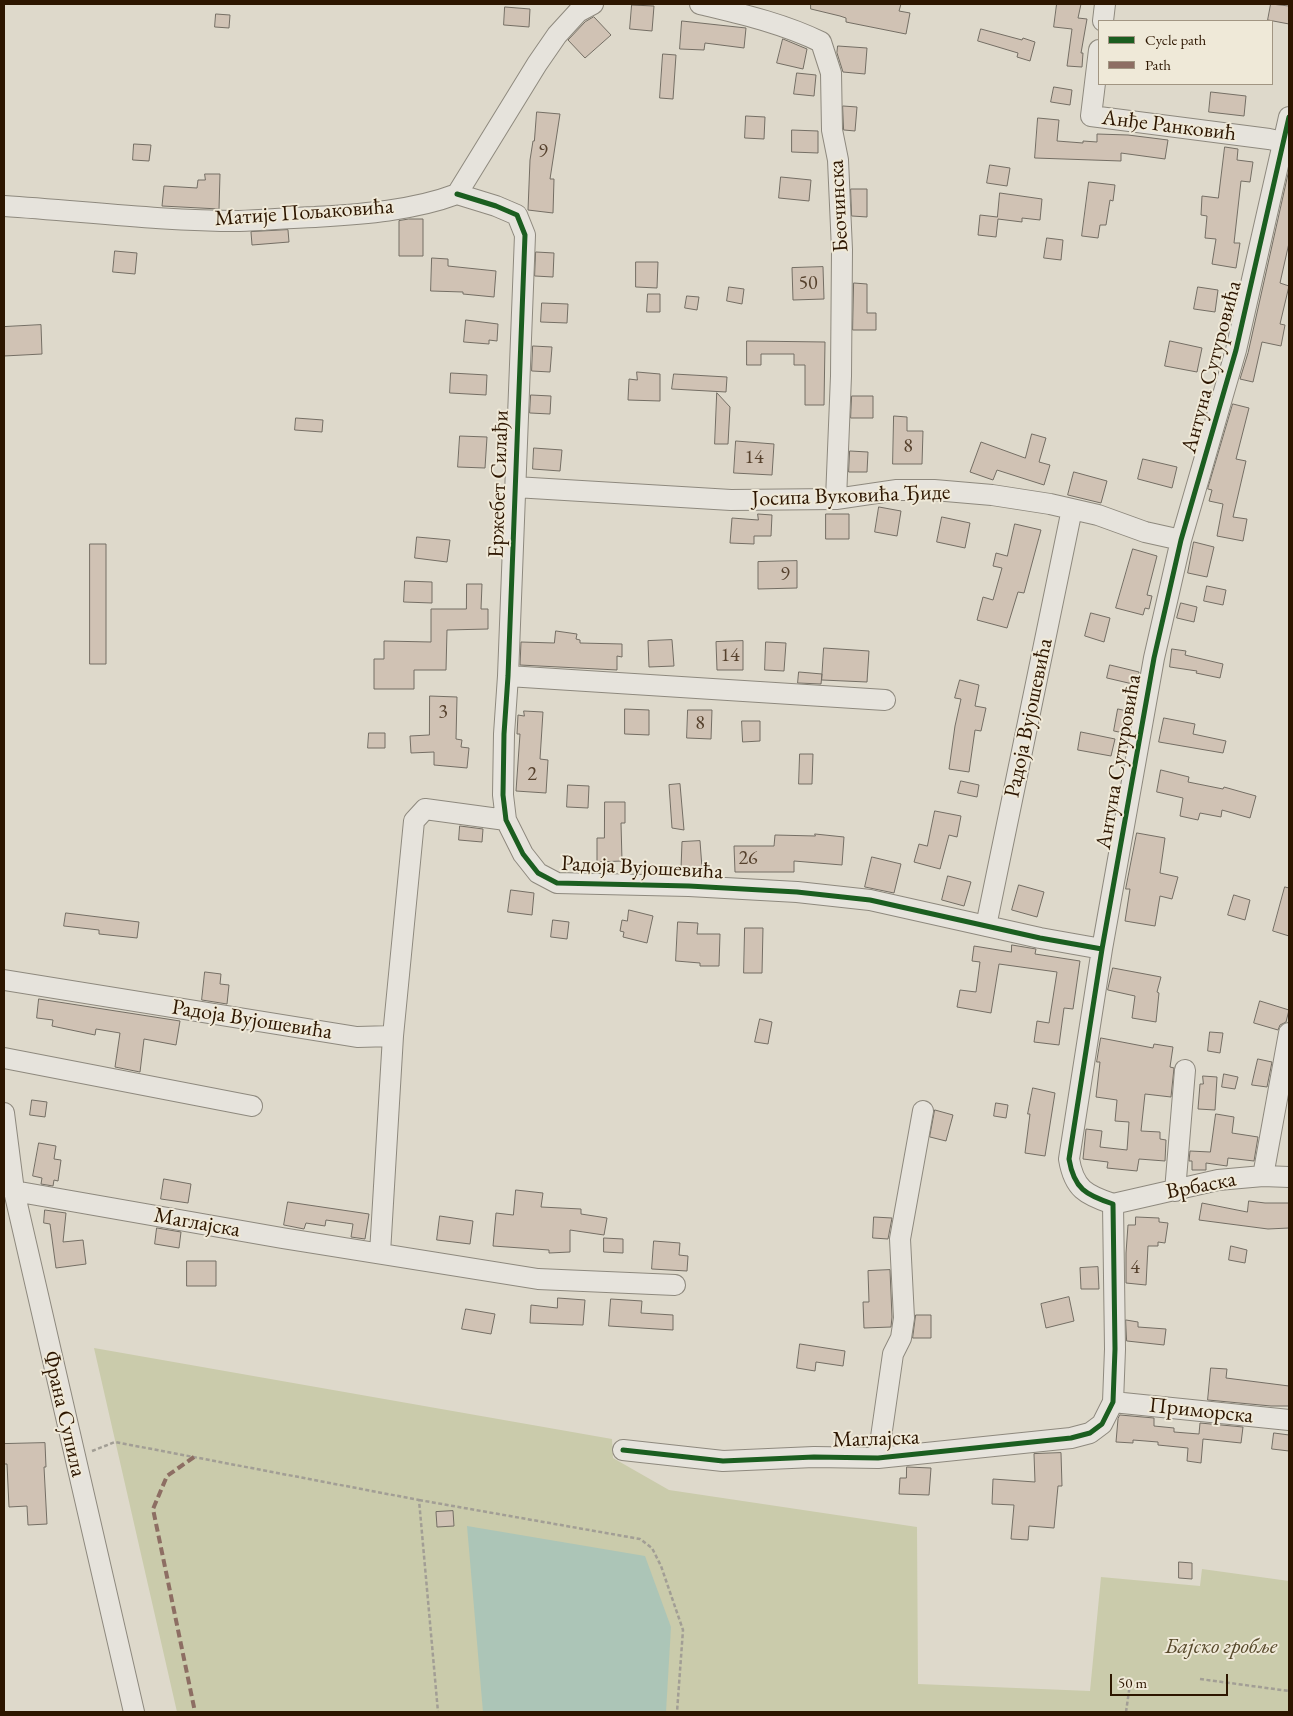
<!DOCTYPE html>
<meta charset="utf-8">
<style>
body{margin:0}
#map{position:relative;width:1293px;height:1716px;overflow:hidden;background:#ded9cb;font-family:"EB Garamond",serif}
canvas{display:block}
.frame{position:absolute;inset:0;border:5px solid #2d1600;pointer-events:none}
.legend{position:absolute;left:1098px;top:20px;width:175px;height:65px;box-sizing:border-box;background:#efe9d8;border:1px solid #a19582;margin:0;padding:6px 9px;list-style:none;font-size:15px;color:#2d1600}
.legend li{display:flex;align-items:center;gap:10px;height:25px}
.legend b{width:25px;border:1px solid #a19582}
.scale{position:absolute;left:1110px;top:1674px;width:118px;height:22px;box-sizing:border-box;border:2px solid #2d1600;border-top:0;padding-left:6px;font-size:15px;line-height:18px;white-space:nowrap;color:#2d1600;-webkit-text-stroke:4px #efe9d8;paint-order:stroke}
</style>
<div id="map">
<canvas width="1293" height="1716"></canvas>
<div class="frame"></div>
<ul class="legend">
<li><b style="height:6px;background:#1b5e20"></b>Cycle path</li>
<li><b style="height:6px;background:#8d6e63"></b>Path</li>
</ul>
<div class="scale">50 m</div>
</div>
<script>
const context = document.querySelector('canvas').getContext('2d');
context.lineJoin = 'round';
function paint(path, color) {
  context.fillStyle = color;
  context.fill(path, 'evenodd');
}
function strokePath(path, color, width, dash) {
  context.strokeStyle = color;
  context.lineWidth = width;
  context.lineCap = dash ? 'butt' : 'round';
  context.setLineDash(dash || []);
  context.stroke(path);
}
function drawText(font, color, halo, rows, align = 'center') {
  context.font = font + ' "EB Garamond",serif';
  context.lineWidth = 4;
  context.setLineDash([]);
  context.textBaseline = 'middle';
  context.strokeStyle = halo;
  context.fillStyle = color;
  for (const [text, x, y, turn = 0] of rows) {
    context.save();
    context.translate(x, y);
    context.rotate((+turn || 0) * Math.PI / 180);
    context.textAlign = isNaN(turn) ? turn : align;
    if (halo) context.strokeText(text, 0, 0);
    context.fillText(text, 0, 0);
    context.restore();
  }
}
paint(new Path2D(`
 M94 1348 612 1439 613 1458 669 1490 917 1527 918 1684 1090 1691 1101 1577 1200 1586 1202 1569 1289 1581V1712H177Z`), '#cacbab');
paint(new Path2D(`
 M467 1526 645 1556 671 1627 666 1712H483Z`), '#acc5b7');
const building = new Path2D(`
 M811 4H901L899 11 910 13 906 34 846 22V18L840 16 811 9Z
 M1057 4H1081L1078 18 1087 19 1081 53H1083L1082 67 1067 66 1072 29 1054 27Z
 M1271 4 1289 6V24L1268 20Z
 M632 5 654 6 652 31 630 29Z
 M505 7 530 9 529 27 504 25Z
 M216 14 230 15 229 28 215 27Z
 M594 17 611 35 585 58 568 40 585 22Z
 M682 21 746 28 744 48 705 43 704 50 680 49Z
 M981 29 1022 40 1023 38 1035 42 1030 61 1017 57 1018 53 978 41Z
 M783 39 807 49 803 69 777 63Z
 M838 46 867 48 865 74 843 72 837 53Z
 M663 54 676 55 673 99 660 98Z
 M797 73 816 75 814 96 794 94Z
 M1054 87 1072 90 1070 105 1051 102Z
 M1211 92 1246 96 1244 116 1209 112Z
 M843 106 857 107 855 131 844 130Z
 M537 112 560 114 550 179H554L553 213 528 210 530 160 533 141H534Z
 M746 116 765 117 764 139 745 138Z
 M1038 118 1059 120 1057 141 1083 143V141L1097 142V134L1128 135 1168 140 1165 159 1121 153V161L1035 158Z
 M792 130 818 131V153L792 152Z
 M134 144 151 145 149 161 133 160Z
 M1225 147 1238 149 1237 160 1253 162 1250 182 1241 181 1234 243H1240L1236 268 1212 264 1216 239 1205 238 1207 216 1201 215 1202 196 1218 198Z
 M990 165 1010 168 1007 186 987 183Z
 M1289 170V243L1280 283 1289 286 1280 324 1285 325 1281 346 1262 342 1253 382 1240 379 1248 353Z
 M205 174H220L219 209 162 206 164 186 197 188 198 180H205Z
 M781 177 811 180 809 201 779 198Z
 M1089 182 1115 185 1113 201 1110 200 1106 225H1100L1098 238 1082 236Z
 M851 189H867V217L852 216Z
 M1000 193 1042 199 1040 220 1022 218V222L998 219 996 237 978 235 980 215 997 217Z
 M409 219H423V256H399V221Z
 M288 230 289 242 252 245 251 232Z
 M1047 238 1063 240 1061 260 1044 258Z
 M115 251 137 253 135 274 113 272Z
 M536 252 554 253 553 277 535 276Z
 M432 258 448 259V266L496 271 494 297 463 294V292L431 291Z
 M636 262H658L657 288 636 287Z
 M823 267 824 299 793 300 792 268Z
 M854 283 867 284V313H876V330H853Z
 M729 287 744 289 742 304 727 301Z
 M1198 287 1218 290 1215 312 1194 309Z
 M648 294H660V312H647Z
 M687 296 699 297 697 310 685 308Z
 M542 303 568 304 567 323 541 322Z
 M466 320 498 324 497 341 489 340V344L464 342Z
 M41 325 42 354 4 356V327Z
 M747 341 825 342 824 405H805V365H794V354H761V365H747Z
 M1170 341 1202 348 1197 372 1165 366Z
 M533 346 552 347 550 372 532 371Z
 M637 372 660 374V401L628 400 629 379 637 380Z
 M451 373 487 375 486 395 450 393Z
 M674 374 727 377 726 392 672 389Z
 M717 393 730 407 728 444H715Z
 M531 395 551 396 550 414 530 413Z
 M852 396H873V418H851Z
 M1233 404 1249 408 1236 459 1246 461 1233 517 1247 519 1243 541 1217 536 1223 504 1209 501 1212 490 1208 489Z
 M894 416 907 417V431H923L922 464H893Z
 M296 418 323 420 322 432 295 430Z
 M1032 434 1046 438 1039 462 1050 465 1044 485 997 470 993 480 970 472 981 442 1025 458Z
 M460 436 487 437 485 468 458 467Z
 M736 441 774 444 772 475 734 473Z
 M534 448 562 450 560 471 533 469Z
 M850 451 868 452 867 472H849Z
 M1143 459 1177 467 1172 488 1138 479Z
 M1074 472 1107 481 1101 503 1068 495Z
 M879 507 901 511 897 536 875 532Z
 M758 514 772 515 771 536H754V544L730 543 732 518 758 520Z
 M826 514H849V539H826Z
 M942 517 970 523 965 548 937 542Z
 M1015 524 1041 530 1024 593 1018 592 1007 628 977 620 983 597 993 600 1002 568 993 566 996 553 1007 556Z
 M417 537 450 540 447 562 415 558Z
 M1194 542 1214 547 1207 577 1188 573Z
 M90 544H106V664H90Z
 M1133 549 1157 556 1147 595 1152 596 1149 609 1145 608 1143 615 1116 608Z
 M797 561V588L758 589V562Z
 M405 581 432 582V603L404 602Z
 M467 584H482L481 609H488V629L447 630 446 670H414V689H374V659H384V641L431 642V609H466Z
 M1207 586 1226 590 1223 605 1204 601Z
 M1181 603 1197 607 1194 622 1177 618Z
 M1091 613 1110 618 1104 642 1085 636Z
 M556 631 577 634 576 639 580 640V643L622 644V657L617 656V670L520 665 521 642 554 643Z
 M672 640 674 666 649 667 648 641Z
 M743 641V670H717L716 642Z
 M766 642 786 643 784 671 765 670Z
 M824 648 869 651 867 682 822 680Z
 M1172 649 1186 651 1185 655 1223 664 1220 678 1196 673 1197 671 1170 667Z
 M1110 665 1139 672 1137 685 1107 678Z
 M799 672 822 674 821 684 798 683Z
 M960 680 979 685 975 706 986 708 981 731 975 730 969 772 949 769 955 726 961 699 955 698Z
 M430 696 457 697 456 739 462 740 461 747 469 748 467 768 434 765V752L411 753 410 736 429 735Z
 M625 709 649 710V735L625 734Z
 M1118 709 1132 712 1128 734 1114 731Z
 M688 710H712L711 739 687 738Z
 M524 711 543 712 540 759 548 760 546 793 516 791 520 734H517L518 715 524 716Z
 M1164 718 1195 724 1193 734 1226 741 1223 753 1159 742Z
 M742 721H760V741L743 742Z
 M1081 732 1115 739 1111 756 1078 750Z
 M369 733H385V748H368Z
 M800 754H813L812 784H799Z
 M1161 770 1189 777 1188 782 1223 789 1224 787 1256 796 1250 818 1222 810 1221 817 1200 813 1198 820 1180 816 1183 798 1157 792Z
 M961 781 979 785 977 797 958 793Z
 M680 784 684 830 672 828 669 785Z
 M568 785 589 786 588 808 567 807Z
 M605 802H625V823H621L622 861 597 862V838H604Z
 M935 811 961 816 957 837 949 835 940 869 914 862 919 844 927 846Z
 M460 826 483 829 482 842 459 840Z
 M1137 833 1165 838 1160 873 1178 877 1172 899 1160 896 1155 926 1125 921 1130 889H1126Z
 M815 834 844 837 842 865 794 861V872H735L734 846H774L775 835 815 836Z
 M700 841 702 868 681 869 682 842Z
 M872 857 901 864 894 893 865 887Z
 M948 876 971 882 964 906 942 900Z
 M1019 885 1044 892 1037 917 1012 910Z
 M1285 887 1289 888V936L1273 931Z
 M511 890 534 893 532 915 508 912Z
 M1234 895 1250 900 1245 920 1228 915Z
 M629 910 653 916 647 943 623 937 624 932 620 931 622 920 627 921Z
 M66 913 139 922 137 938 99 934V930L64 926Z
 M553 920 569 922 567 939 551 937Z
 M678 922 698 923 697 934H720L719 966H700V963L676 961Z
 M745 928H763L762 973H744Z
 M1012 945 1036 949 1035 954 1080 961 1073 1009 1064 1008 1059 1045 1034 1042 1037 1021 1049 1023 1057 972 999 964 991 1013 957 1007 960 990 976 992 980 962 972 961 974 946 1011 952Z
 M1113 968 1161 977 1157 992 1159 993 1156 1022 1132 1018 1135 996 1108 990Z
 M205 972 221 974 220 984 229 985 227 1004 202 1000Z
 M39 999 180 1021 176 1045 144 1039 140 1072 115 1067 120 1033 96 1029 95 1035 52 1026 53 1020 37 1018Z
 M1260 1001 1289 1010 1286 1022 1280 1025 1278 1030 1254 1023Z
 M760 1019 772 1022 768 1044 755 1042Z
 M1210 1032 1223 1033 1220 1053 1208 1051Z
 M1101 1038 1153 1048 1154 1044 1173 1047 1170 1067 1174 1068 1171 1097 1145 1094 1141 1131 1160 1132V1139L1166 1140 1165 1161 1139 1159 1137 1171 1107 1168 1108 1162 1083 1159 1086 1129 1102 1131 1100 1147 1127 1150 1129 1122 1115 1121 1117 1100 1096 1097 1100 1062H1097Z
 M1258 1059 1272 1062 1267 1087 1252 1085Z
 M1224 1074 1238 1077 1235 1089 1222 1087Z
 M1203 1076 1217 1077 1215 1110 1198 1109 1200 1084H1203Z
 M1033 1088 1055 1093 1045 1156 1025 1153 1030 1114H1028Z
 M32 1100 47 1102 45 1117 30 1115Z
 M996 1103 1008 1105 1006 1118 994 1116Z
 M935 1110 953 1115 946 1141 930 1137Z
 M1216 1114 1234 1117 1232 1133 1258 1137 1254 1161 1228 1158 1227 1166 1206 1163V1170H1192V1161H1189L1190 1151 1210 1152Z
 M39 1143 56 1146 54 1159 61 1160 58 1181 54 1180 53 1186 41 1184 42 1178 33 1176Z
 M164 1179 191 1184 188 1203 161 1199Z
 M516 1190 543 1193 541 1207 581 1209V1214L607 1218 604 1235 570 1230V1252L549 1253V1250L493 1246 496 1213 513 1215Z
 M1249 1201 1265 1203H1289V1228L1268 1229 1199 1220 1202 1203 1247 1212Z
 M288 1202 369 1214 365 1239 351 1237 353 1224 326 1220 325 1226 306 1223 304 1229 284 1225Z
 M45 1210 66 1213 63 1242 83 1240 86 1264 56 1268 50 1224 44 1223Z
 M440 1216 473 1221 470 1244 437 1240Z
 M874 1217 892 1218 888 1239 873 1238Z
 M1136 1217 1159 1218V1222L1168 1223 1165 1243 1158 1242V1246H1148L1146 1285 1126 1283V1253L1128 1225H1135Z
 M157 1228 181 1232 179 1248 155 1244Z
 M604 1238 623 1239V1253L604 1252Z
 M654 1241 680 1243 679 1255 688 1256 687 1271 652 1269Z
 M1231 1246 1247 1250 1245 1263 1229 1260Z
 M187 1261H216V1286H187Z
 M1098 1267 1099 1289H1081L1080 1268Z
 M890 1270 892 1317 891 1327 864 1328 863 1302H869L868 1271Z
 M1069 1297 1074 1321 1046 1328 1041 1304Z
 M558 1298 585 1300 583 1325 530 1323 531 1305 557 1308Z
 M611 1299 642 1301 641 1313 673 1315V1330L609 1326Z
 M466 1309 495 1314 491 1334 462 1329Z
 M916 1315H931V1338H913Z
 M1126 1320 1138 1322V1327L1166 1329 1164 1345 1127 1341Z
 M800 1344 845 1351 843 1366 816 1362 815 1371 797 1368Z
 M1211 1368 1227 1369 1226 1378 1289 1386V1406H1271L1208 1400Z
 M1120 1415 1154 1418V1426L1174 1428V1432L1199 1434 1200 1423 1243 1427 1241 1443 1203 1439 1201 1463 1187 1461 1188 1448 1158 1445V1442L1133 1440V1443L1116 1442 1118 1419Z
 M1274 1433 1289 1435V1451L1272 1449Z
 M45 1443 46 1467H44L47 1524 28 1525 27 1506 9 1507 7 1464H4V1444Z
 M1061 1453 1062 1486H1058L1054 1528 1029 1526 1028 1540 1011 1539 1014 1505 992 1504 993 1479 1035 1482 1034 1454Z
 M907 1467 931 1468 929 1495 899 1494 900 1478H906Z
 M453 1511 454 1526 437 1527 436 1512Z
 M1179 1562 1192 1563V1579L1179 1578Z`);
paint(building, '#d0c2b4');
strokePath(building, '#746e64', 1);
const minor = new Path2D(`
 M700 4C741 14 782 23 821 42L831 73 832 130 838 160 842 250 841 376 836 499
 M1103 21 1105 4
 M1099 50 1091 116 1269 139 1283 142
 M457 194 496 206 517 215 525 235 508 676 504 734 503 795 506 820 523 854 538 873 557 883 689 886 797 892 870 900 1040 938 1102 949
 M4 206C82 211 160 221 239 221 264 220 289 218 315 217 361 214 412 211 457 194L537 64 557 35 578 12 593 4
 M515 487 731 500 836 499 897 490H934L992 495 1050 504 1098 515 1145 532 1181 540
 M508 676 885 700
 M986 926 1072 509
 M4 980 357 1037 393 1036
 M4 1058 252 1106
 M4 1113 14 1191 134 1712
 M1263 1176 1289 1033
 M14 1191 282 1238 538 1279 675 1285
 M1175 1191 1185 1070
 M1113 1204 1218 1180 1263 1176 1289 1177
 M380 1253 393 1036 414 821 425 809 506 820
 M1113 1402 1289 1420
 M623 1450 723 1461 814 1457 878 1458 1071 1438 1090 1433 1102 1424 1113 1402 1115 1349 1113 1204C1086 1195 1074 1189 1069 1159L1102 949 1154 658 1181 540 1236 350 1289 117
 M878 1458 893 1354 901 1338 904 1318 900 1239 923 1111`);
strokePath(minor, '#8e897e', 22);
strokePath(new Path2D(`
 M92 1451 115 1442 419 1500 438 1712
 M419 1500 640 1539 652 1548 661 1566 683 1630 677 1712
 M1200 1679 1289 1691
 M1126 1712 1130 1684`), '#a29e95', 2.5, [4, 2.5]);
strokePath(minor, '#e6e3dc', 20);
strokePath(new Path2D(`
 M194 1457 167 1476 153 1509 195 1712`), '#8d6e63', 4, [8, 4]);
strokePath(new Path2D(`
 M457 194 496 206 517 215 525 235 508 676 504 734 503 795 506 820 523 854 538 873 557 883 689 886 797 892 870 900 1040 938 1102 949
 M623 1450 723 1461 814 1457 878 1458 1071 1438 1090 1433 1102 1424 1113 1402 1115 1349 1113 1204C1086 1195 1074 1189 1069 1159L1102 949 1154 658 1181 540 1236 350 1289 117`), '#1b5e20', 5);
drawText('20px', '#56412d', null, [
 ["9",543,152],
 ["50",808,284],
 ["8",908,447],
 ["14",754,458],
 ["9",785,575],
 ["14",730,656],
 ["3",443,713],
 ["8",700,724],
 ["2",532,775],
 ["26",748,859],
 ["4",1135,1268]
]);
drawText('22px', '#2d1600', '#efe9d8', [
 ["Анђе Ранковић",1169,126,7],
 ["Беочинска",839,206,-93],
 ["Матије Пољаковића",304,213,-4],
 ["Антуна Сутуровића",1212,367,-75],
 ["Ержебет Силађи",499,484,-88],
 ["Јосипа Вуковића Ђиде",851,496,-2],
 ["Радоја Вујошевића",1029,718,-78],
 ["Антуна Сутуровића",1119,762,-80],
 ["Радоја Вујошевића",642,868,3],
 ["Радоја Вујошевића",252,1020,9],
 ["Врбаска",1201,1186,-11],
 ["Маглајска",197,1223,10],
 ["Приморска",1201,1411,6],
 ["Франа Супила",64,1414,77],
 ["Маглајска",876,1439,-2]
]);
drawText('italic 22px', '#57492b', '#efe9d8', [
 ["Бајско гробље",1221,1647]
]);
</script>
